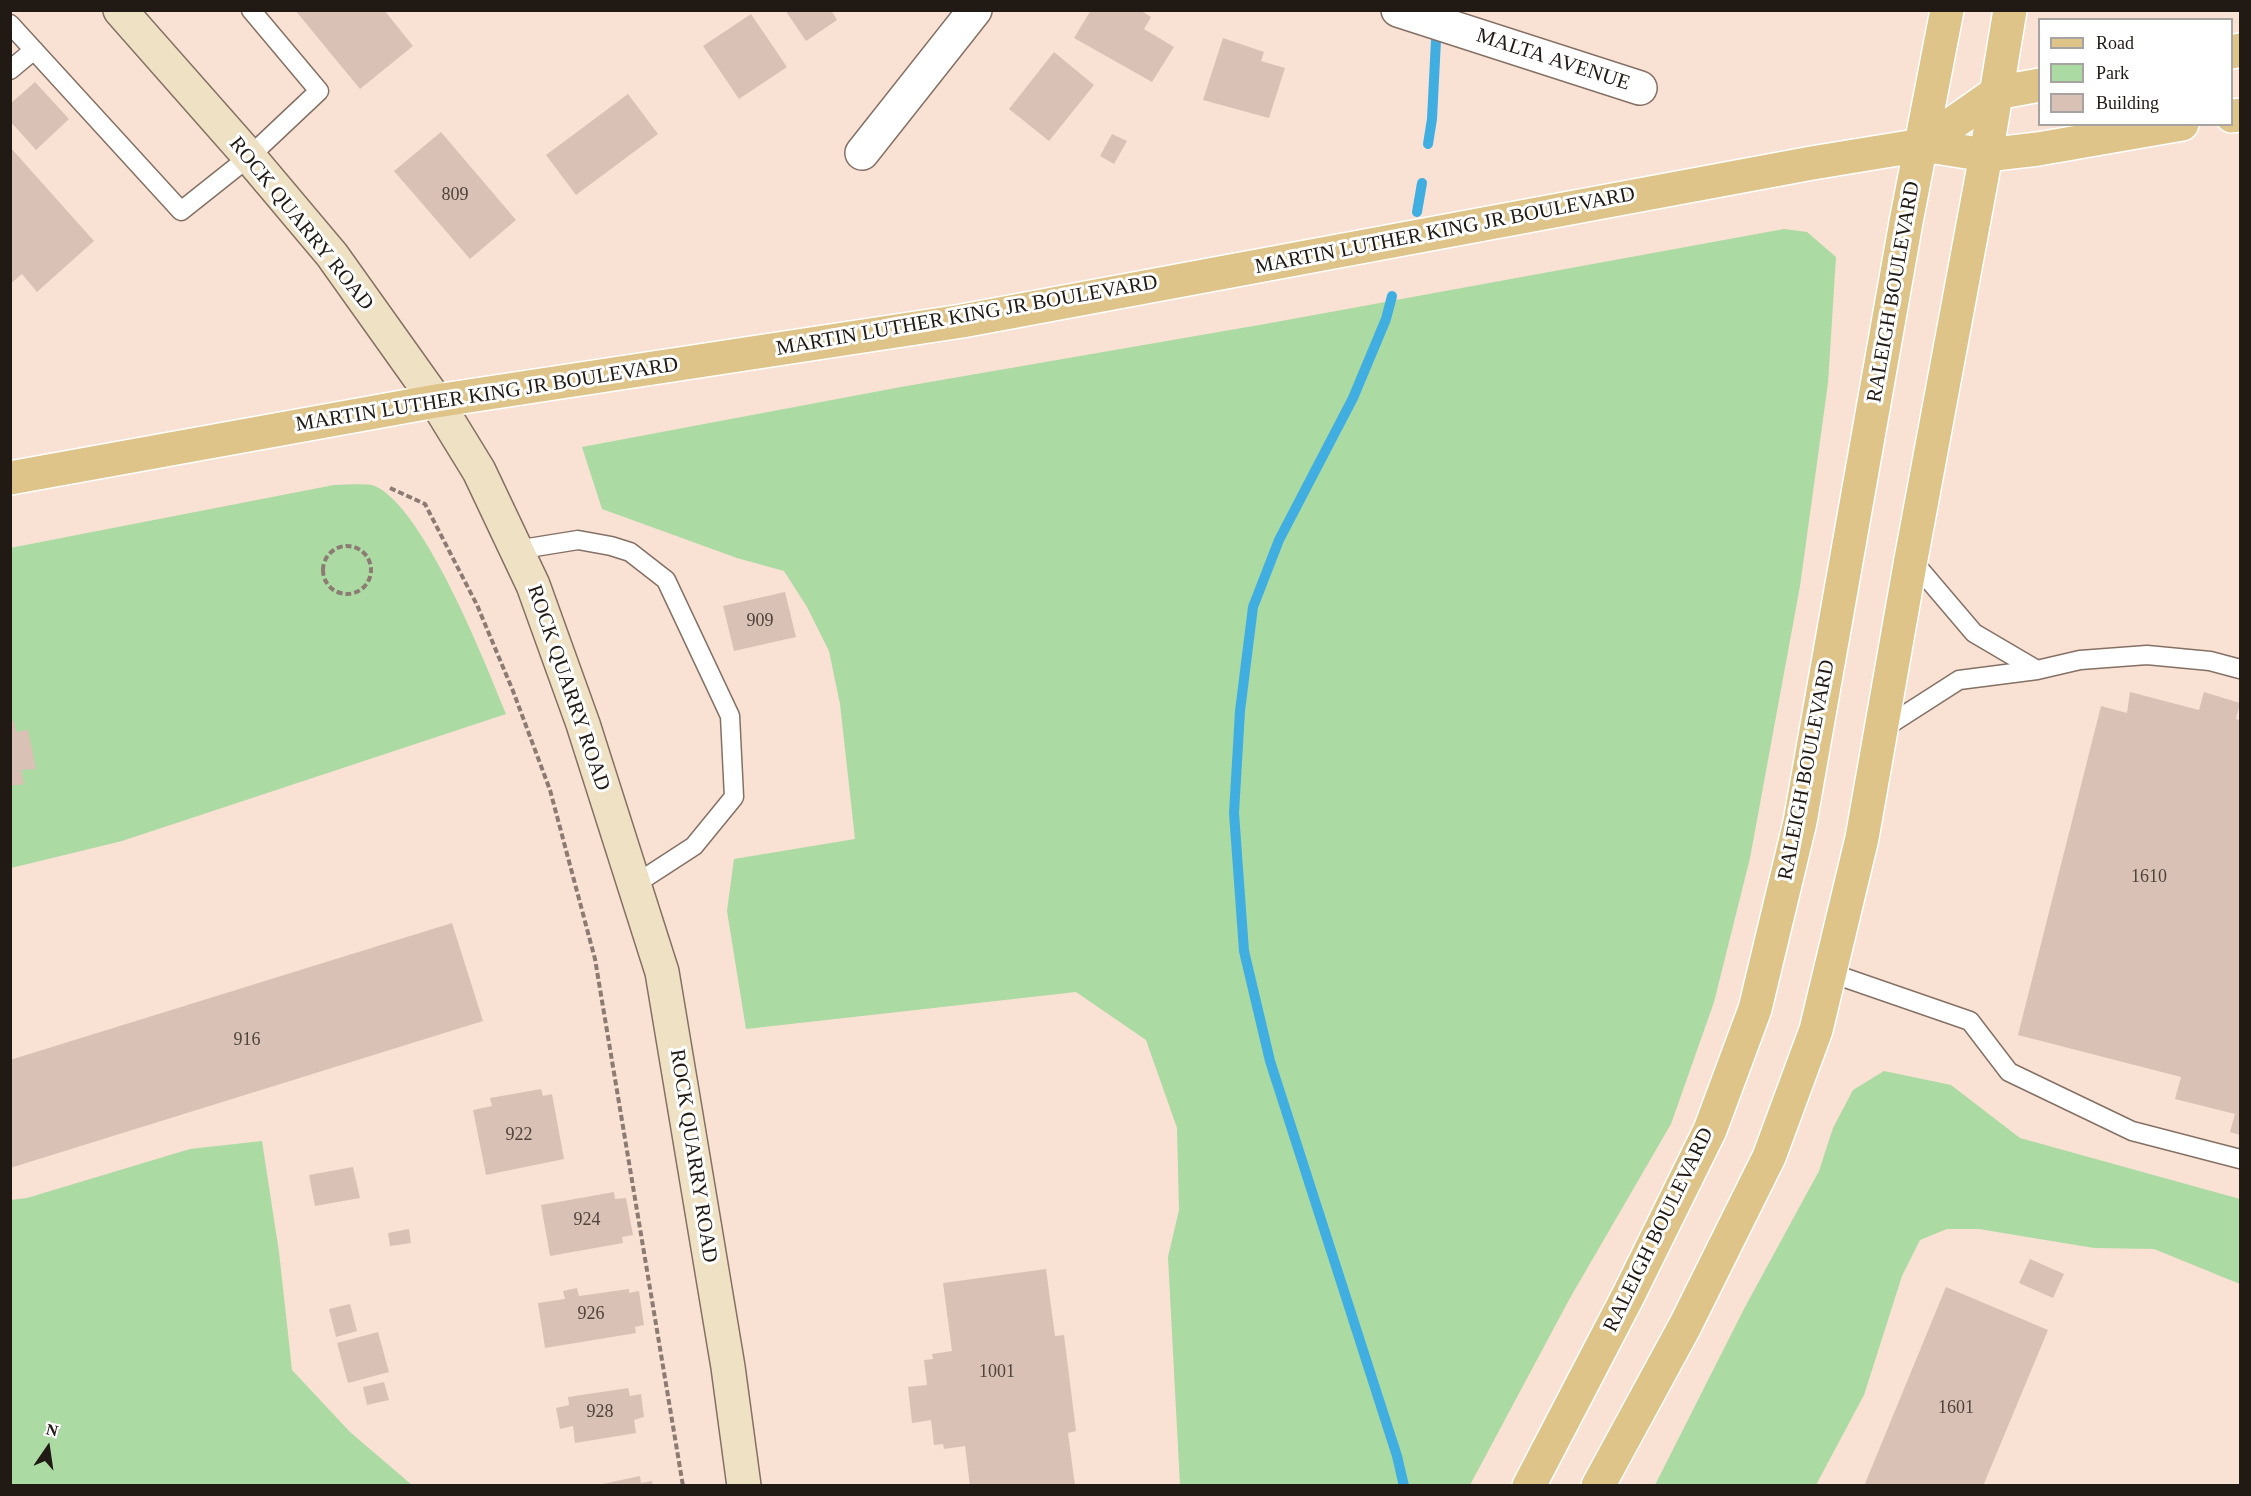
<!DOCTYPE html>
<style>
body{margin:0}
#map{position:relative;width:2251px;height:1496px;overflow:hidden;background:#f9e1d4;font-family:Georgia,serif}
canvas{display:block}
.frame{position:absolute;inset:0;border:12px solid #211914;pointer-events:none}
.legend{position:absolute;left:2038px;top:18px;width:195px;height:108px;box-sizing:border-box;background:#fff;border:2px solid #a6a3a1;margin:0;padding:8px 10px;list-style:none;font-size:18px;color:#211914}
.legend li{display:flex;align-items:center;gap:12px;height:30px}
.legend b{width:30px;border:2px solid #a6a3a1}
.north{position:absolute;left:18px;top:1418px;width:60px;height:60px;-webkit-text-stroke:4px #fff;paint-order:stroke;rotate:13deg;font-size:16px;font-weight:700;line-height:24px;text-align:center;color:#211914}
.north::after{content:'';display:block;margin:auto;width:21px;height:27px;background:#211914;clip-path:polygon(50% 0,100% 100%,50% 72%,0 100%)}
</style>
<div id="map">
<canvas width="2251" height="1496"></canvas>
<div class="frame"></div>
<ul class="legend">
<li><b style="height:8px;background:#dfc489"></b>Road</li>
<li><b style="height:16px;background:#abdaa3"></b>Park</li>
<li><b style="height:16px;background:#d9c2b5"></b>Building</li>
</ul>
<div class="north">N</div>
</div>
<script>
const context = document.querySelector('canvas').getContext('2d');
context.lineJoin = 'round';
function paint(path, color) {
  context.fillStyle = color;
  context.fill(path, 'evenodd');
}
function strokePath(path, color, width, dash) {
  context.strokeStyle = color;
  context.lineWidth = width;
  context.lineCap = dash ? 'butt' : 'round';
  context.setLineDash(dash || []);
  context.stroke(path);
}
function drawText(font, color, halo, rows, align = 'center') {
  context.font = font + ' Georgia,serif';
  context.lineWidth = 6;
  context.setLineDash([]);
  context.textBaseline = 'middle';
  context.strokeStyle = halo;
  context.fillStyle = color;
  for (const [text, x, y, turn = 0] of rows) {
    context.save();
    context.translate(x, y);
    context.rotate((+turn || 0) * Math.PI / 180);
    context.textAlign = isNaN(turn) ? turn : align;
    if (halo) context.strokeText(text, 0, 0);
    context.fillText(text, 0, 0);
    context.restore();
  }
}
paint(new Path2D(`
 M1784 229 1807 232 1836 257 1828 383 1800 586 1750 858 1714 1002 1671 1124 1570 1298 1470 1485H1180L1168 1257 1179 1210 1177 1128 1146 1040 1076 992 746 1029 727 911 734 859 855 839 840 704 829 651 807 607 784 571 737 558 602 509 582 447 901 387 1265 324Z
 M334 485C344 485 367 483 375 486 424 508 485 662 506 714L122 841 11 868 10 548Z
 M1884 1071 1951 1085 2020 1138 2240 1199V1284L2154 1249 2094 1248 1979 1229H1947L1920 1240 1902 1276 1864 1395 1816 1485H1655L1745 1307 1819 1171 1833 1128 1853 1090Z
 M262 1141 279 1252 292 1370 350 1432 412 1485H11V1200L27 1198 190 1149Z`), '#abdaa3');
strokePath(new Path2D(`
 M1428 144 1432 119 1436 40
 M1417 212 1422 183
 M1392 296 1386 319 1353 398 1279 540 1253 607 1240 711 1234 813 1244 951 1270 1061 1397 1456 1404 1486`), '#41aee1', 10);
paint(new Path2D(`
 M295 10H384L413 46 360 89Z
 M785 10H831L837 20 806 41Z
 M1091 10H1140L1151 17 1144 29 1174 47 1152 82 1074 38Z
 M751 14 787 67 739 99 703 46Z
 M1223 38 1264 52 1261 61 1285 68 1269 118 1203 100Z
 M1054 52 1094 85 1049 141 1009 109Z
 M35 82 69 119 36 150 10 121V104Z
 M628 94 658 134 576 195 546 155Z
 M441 132 516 220 470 259 394 171Z
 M1112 134 1127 141 1114 164 1100 156Z
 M10 147 94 241 37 292 22 274 10 284Z
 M785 592 796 637 734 651 723 606Z
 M2130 692 2199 710 2204 692 2240 703 2236 719 2240 720V1135L2230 1132 2235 1114 2175 1099 2181 1077 2018 1035 2101 706 2127 713Z
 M14 721 16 732 28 730 36 769 21 770 24 784 10 786V722Z
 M452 923 483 1021 10 1168V1060Z
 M541 1089 543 1096 552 1094 564 1159 486 1175 473 1110 492 1106 490 1098Z
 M353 1167 360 1198 315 1206 309 1175Z
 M614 1192 615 1199 626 1198 633 1235 622 1237 623 1243 550 1256 541 1205Z
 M409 1229 411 1243 390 1246 388 1233Z
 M2030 1259 2064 1274 2053 1298 2019 1283Z
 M1046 1269 1055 1336 1064 1335 1076 1431 1068 1433 1075 1486H970L965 1446 944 1449 943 1444 934 1445 931 1420 912 1423 908 1387 927 1385 924 1360 933 1359 932 1354 952 1351 943 1283Z
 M1946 1287 2048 1330 1983 1486H1864Z
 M577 1288 579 1296 629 1289V1293L639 1291 644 1325 635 1327 636 1333 545 1348 538 1303 565 1299 563 1291Z
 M350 1304 357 1331 336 1337 329 1309Z
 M378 1332 389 1372 348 1383 337 1343Z
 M384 1382 389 1400 367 1405 363 1387Z
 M628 1388 630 1396 641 1394 644 1417 634 1420 636 1433 575 1443 573 1426 560 1429 556 1408 569 1405 568 1397Z
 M640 1476 641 1483 652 1481 653 1486H593Z`), '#d9c2b5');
const service = new Path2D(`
 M10 24 181 211 249 157 319 91 251 10
 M10 70 34 50
 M516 550 578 540 611 546 630 552 666 580 730 716 734 797 694 846 634 885
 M1911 559 1974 633 2037 670
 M1881 730 1959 680 2037 670 2080 660 2147 655 2210 661 2240 669
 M1831 973 1970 1021 2009 1072 2132 1131 2240 1159`);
const minor = new Path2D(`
 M1398 10 1640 88
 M862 153 975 10`);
const secondary = new Path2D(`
 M120 10 247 154 332 255 436 401 479 471 533 585 583 724 662 972 728 1367 744 1486`);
const primary = new Path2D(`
 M2232 52 2240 50
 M2232 116 2240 115
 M1922 145 1996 93 2040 85
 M10 478 436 401 962 321 1812 163 1922 145 1986 155 2038 149 2182 124
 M1529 1486 1628 1296 1710 1130 1755 1009 1800 822 1906 222 1947 10
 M1598 1486 1685 1326 1769 1157 1816 1030 1862 838 1911 559 1986 155 2010 10`);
strokePath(service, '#857064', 21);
strokePath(minor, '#857064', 36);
strokePath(secondary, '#857064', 36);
strokePath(primary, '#fff', 36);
strokePath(new Path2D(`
 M390 488 425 504 477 605 513 691 550 790 595 959 683 1486
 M323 570a24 24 0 1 1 48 0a24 24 0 1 1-48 0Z`), '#8b7b72', 4, [6, 3]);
strokePath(service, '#fff', 18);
strokePath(minor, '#fff', 33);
strokePath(secondary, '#efe2c4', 33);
strokePath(primary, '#dfc489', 33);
drawText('18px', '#4f433c', null, [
 ["809",455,195],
 ["909",760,621],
 ["1610",2149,877],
 ["916",247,1040],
 ["922",519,1135],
 ["924",587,1220],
 ["926",591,1314],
 ["1001",997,1372],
 ["1601",1956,1408],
 ["928",600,1412]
]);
drawText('21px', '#211914', '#fff', [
 ["MALTA AVENUE",1553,60,18],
 ["ROCK QUARRY ROAD",301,224,51],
 ["MARTIN LUTHER KING JR BOULEVARD",1445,231,-11],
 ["RALEIGH BOULEVARD",1894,292,-80],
 ["MARTIN LUTHER KING JR BOULEVARD",967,316,-10],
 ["MARTIN LUTHER KING JR BOULEVARD",487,395,-9],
 ["ROCK QUARRY ROAD",568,688,71],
 ["RALEIGH BOULEVARD",1807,770,-79],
 ["ROCK QUARRY ROAD",693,1156,81],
 ["RALEIGH BOULEVARD",1659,1230,-64]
]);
</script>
